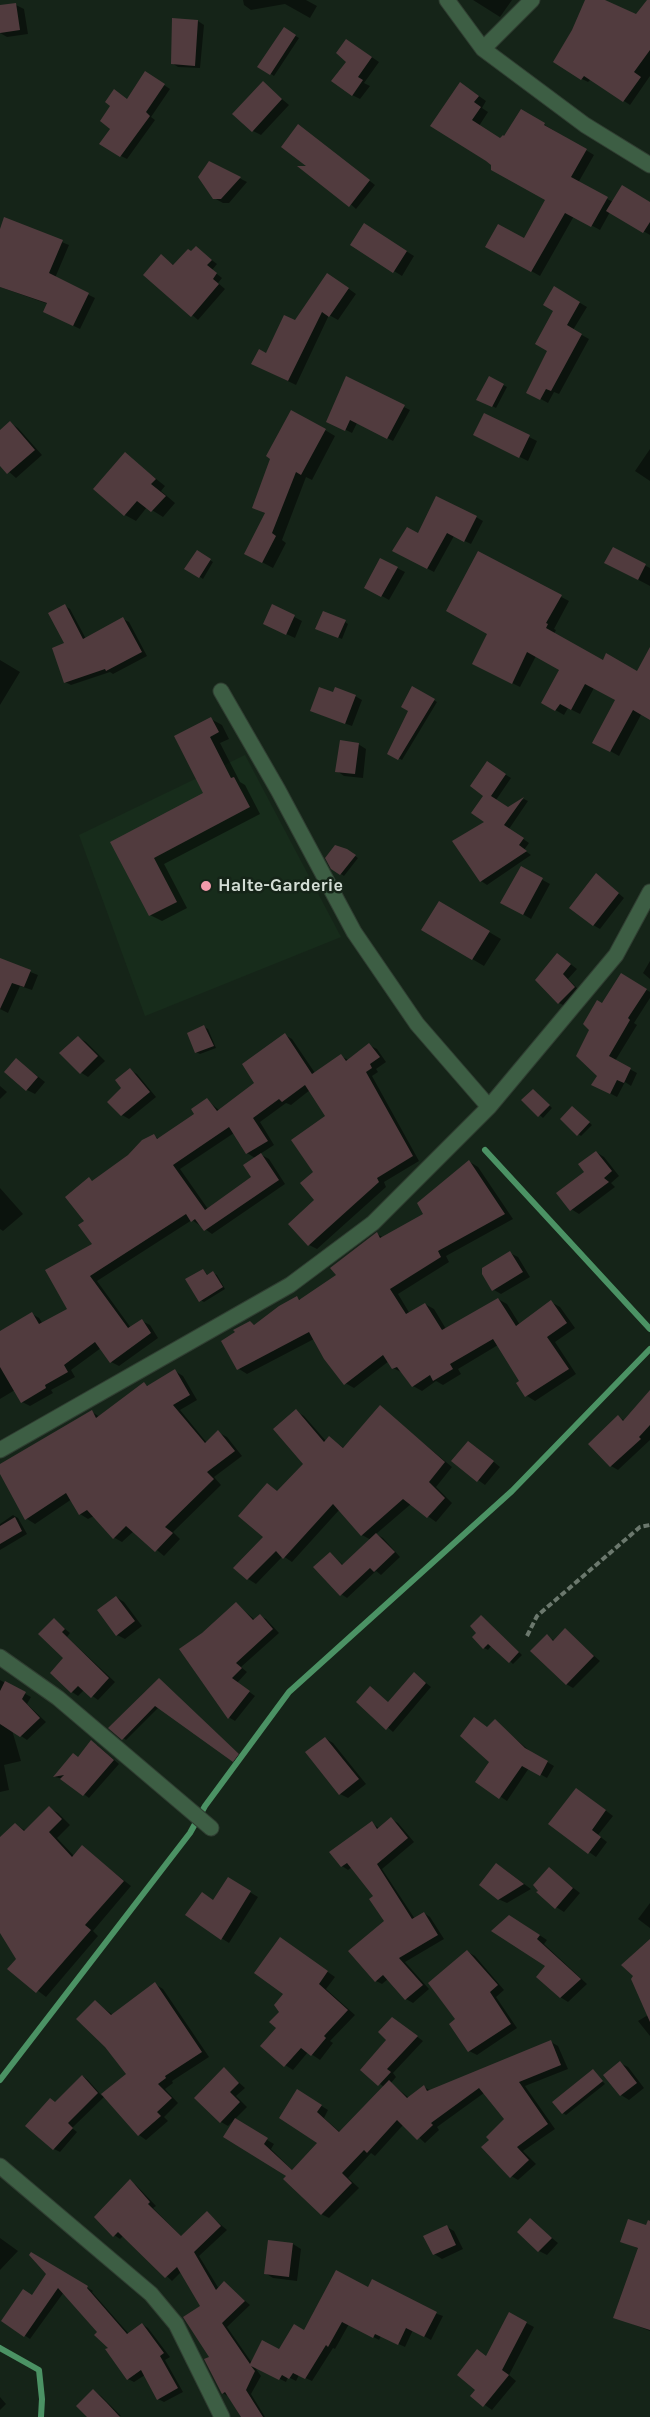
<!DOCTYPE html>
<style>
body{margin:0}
canvas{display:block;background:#152418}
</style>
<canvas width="650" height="2417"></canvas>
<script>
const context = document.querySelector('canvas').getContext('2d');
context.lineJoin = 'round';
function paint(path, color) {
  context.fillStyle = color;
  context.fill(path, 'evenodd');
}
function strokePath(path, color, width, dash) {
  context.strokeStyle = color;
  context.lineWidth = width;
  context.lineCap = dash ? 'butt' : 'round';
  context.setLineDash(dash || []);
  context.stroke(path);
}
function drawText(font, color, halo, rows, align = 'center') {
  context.font = font + ' Karla,sans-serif';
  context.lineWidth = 5;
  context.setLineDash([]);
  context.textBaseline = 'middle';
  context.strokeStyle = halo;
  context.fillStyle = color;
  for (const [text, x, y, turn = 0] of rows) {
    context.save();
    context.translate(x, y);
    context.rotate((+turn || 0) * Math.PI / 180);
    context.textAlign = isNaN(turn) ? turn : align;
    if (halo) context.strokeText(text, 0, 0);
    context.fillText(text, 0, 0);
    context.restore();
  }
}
paint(new Path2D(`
 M245 755 341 937 145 1016 79 835Z`), '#172c1b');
paint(new Path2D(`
 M243 0H306L317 6 310 18 285 4 251 10 244 5Z
 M473 0H512L500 17Z
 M587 0H601L650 23V76L630 105 591 79 588 82 582 79 573 31Z
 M16 5 24 9 28 34 7 37 0 33V7Z
 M173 19 198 21 204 25 200 68 178 67 172 63Z
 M284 29 299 38 274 76 259 66Z
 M354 45 379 62 364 83 370 86 360 99 352 95 348 61Z
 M146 73 170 89 151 117 155 120 127 159 121 156 128 100Z
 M263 83 289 105 261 135 253 131Z
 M469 89 486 101 482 108 488 112 479 126 501 140 505 138 522 111 594 155 578 183 613 202 650 203V235L610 212 600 230 574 216 540 276 487 246 524 240 547 200 432 126Z
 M299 126 375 185 356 209 311 168Z
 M210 163 247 182 229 203H223L214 198Z
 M5 219 69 245 55 278 95 298 80 329 51 315 48 304 0 287V233Z
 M364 225 414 256 402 276 352 245Z
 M196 248 217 264 212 270 222 278 218 283 225 289 198 320 145 275 162 256 175 266Z
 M335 279 356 294 338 320 329 315 296 385 261 368 267 355Z
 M555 288 587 307 573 330 589 339 559 394 554 392 548 403 528 392 549 350 555 311Z
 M490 378 507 387 496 408 478 399Z
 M404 407 410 410 393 441 357 423 352 433 328 421Z
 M485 415 537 441 528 461 483 439Z
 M10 423 18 428 42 455 16 478 0 464V432Z
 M325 430 335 436 312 480 306 477 282 540 286 543 273 568 256 559 266 514 253 507Z
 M650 449V481L635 471Z
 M125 454 165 486 161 491 175 503 163 517 147 507 136 521 125 515Z
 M476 517 483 521 471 544 454 536 434 572 394 551 418 535Z
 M613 549 650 568V586L614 567Z
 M197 552 213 562 203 579 187 568Z
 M478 553 569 601 554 629 556 630 554 634 603 662 638 673 650 651V718L642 713 619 756 594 742 617 700 594 688 580 714 568 708 564 715 543 703 561 669 536 656 520 687 482 668 489 633Z
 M381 560 405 572 389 600 366 587Z
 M65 606 70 609 86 639 123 619 129 622 147 656 113 674 110 672 71 685 65 682Z
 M273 606 302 621 295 638 273 628Z
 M345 622 348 624 342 639 320 630Z
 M0 660 20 672 0 705Z
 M413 688 437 702 402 760 389 753 410 711Z
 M334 694 355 696 362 700 352 726 319 714Z
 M211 719 222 725 229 739 220 743 240 782 245 785 260 814 164 864 187 908 162 921 150 915 112 842 206 793Z
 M358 744 366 749 363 778 344 776 337 771Z
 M487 763 511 778 496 800 508 808 524 799 528 801 509 829 529 843 524 850 531 855 487 885 481 881 487 822Z
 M351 853 358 858 344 876 332 868Z
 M521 868 550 884 531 919 502 902Z
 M597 875 624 898 600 929 593 925Z
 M439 903 501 939 484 966 423 930Z
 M564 959 577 969 568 979 580 991 565 1006 559 1003Z
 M0 960 38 975 32 990 20 986 8 1013 0 1009Z
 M650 961V979L643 973Z
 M622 975 650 992V998L634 1023 637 1025 615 1061 637 1073 631 1086 625 1082 617 1097 600 1088 599 1076 603 1005Z
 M204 1027 208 1029 216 1048 200 1054 196 1052Z
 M285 1035 292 1039 315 1073 341 1056 350 1061 369 1045 377 1049 386 1062 376 1069 378 1072 372 1076 419 1161 384 1182 386 1187 317 1249 309 1245 290 1224 316 1200 315 1172 327 1117 310 1090 291 1105 286 1103 260 1122 274 1145 260 1154 269 1159 285 1184 212 1234 192 1220 97 1281 131 1328 142 1321 150 1325 158 1338 119 1366 111 1362 101 1348 71 1370 75 1377 51 1390 53 1393 30 1406 22 1402 15 1390 0 1399V1332L32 1314 39 1318 43 1324 69 1310 94 1244 86 1222 89 1179 94 1182 154 1136 159 1139 196 1114 207 1100 220 1111 256 1084ZM234 1133 247 1153 255 1158 253 1177 208 1209 180 1169Z
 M78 1037 86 1042 105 1061 88 1077 80 1072Z
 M17 1060 45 1082 35 1094 27 1090Z
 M130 1070 137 1074 156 1097 129 1119 122 1115 123 1088Z
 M0 1086 7 1092 0 1099Z
 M537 1093 552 1108 543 1118 523 1100Z
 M573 1108 592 1125 581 1136 578 1134Z
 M596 1152 604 1157 619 1176 611 1183 615 1187 579 1214 571 1209Z
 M470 1162 478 1167 513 1219 446 1256 449 1262 398 1294 410 1314 425 1304 434 1309 446 1329 498 1299 507 1304 520 1325 551 1302 560 1307 575 1328 555 1342 576 1374 535 1401 527 1396 521 1381 498 1345 458 1369 461 1374 443 1385 436 1381 422 1391 413 1386 403 1373 393 1368 389 1361 354 1388 345 1383 314 1339 247 1374 239 1369 223 1342 250 1322 256 1326 297 1298 302 1300 338 1276 377 1234 384 1238 425 1215Z
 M0 1188 23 1214 3 1231 0 1229Z
 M510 1253 518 1257 530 1277 501 1294 494 1290Z
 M203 1270 209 1276 213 1273 217 1275 225 1289 204 1302 200 1300Z
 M175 1371 183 1376 197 1400 180 1410 207 1443 218 1432 227 1437 242 1456 214 1477 221 1485 173 1532 180 1539 164 1556 134 1531 122 1542 113 1537 94 1516 88 1519 80 1514 72 1499 35 1524 27 1519 0 1471V1466L92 1412 100 1417 144 1384 149 1386Z
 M650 1394V1440L618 1470 611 1466 590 1444 619 1417 625 1421Z
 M380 1407 452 1467 436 1487 452 1503 436 1522 411 1504 376 1534 383 1538 400 1557 381 1575 376 1571 347 1598 341 1594 331 1554 343 1565 371 1540 362 1535 340 1509 292 1562 283 1556 256 1584 248 1579 236 1568 266 1537 278 1492 305 1464 296 1411 304 1416 326 1441 330 1438 344 1448Z
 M476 1447 500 1467 485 1485 478 1480Z
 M13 1515 18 1518 27 1534 0 1550V1524Z
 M116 1597 124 1602 142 1626 125 1639 117 1635Z
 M236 1604 255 1620 260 1616 266 1619 279 1633 241 1667 247 1672 237 1683 255 1696 235 1721 230 1718 181 1649 203 1634Z
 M485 1619 522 1655 513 1664 492 1645 488 1650 484 1648Z
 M54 1620 70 1633 67 1637 115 1682 98 1700 84 1690 78 1696 72 1692 52 1673 65 1658Z
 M565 1630 600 1661 573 1688 566 1684 547 1636 555 1641Z
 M415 1674 431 1687 393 1732 358 1702 371 1688 389 1703Z
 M0 1680 31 1697 27 1704 46 1722 27 1740 12 1730 21 1761 4 1765 9 1790 0 1792Z
 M162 1682 242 1757 237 1763 159 1707 126 1740 123 1738Z
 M495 1721 532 1753 554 1766 547 1778 529 1768 507 1801 478 1782 491 1762 488 1728Z
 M325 1738 333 1743 366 1784 348 1798 340 1794Z
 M97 1745 119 1764 89 1798 63 1779 55 1777 73 1755 79 1758Z
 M584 1794 613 1816 598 1835 607 1842 596 1857 589 1852Z
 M49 1808 58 1813 70 1825 57 1838 74 1856 82 1847 131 1886 93 1931 98 1936 46 1997 11 1970 25 1962 0 1930V1857L15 1824 26 1831Z
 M391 1819 398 1823 414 1842 382 1869 415 1919 424 1913 430 1917 444 1939 405 1962 429 1989 413 2003 406 1999 388 1979 382 1984 376 1981 386 1921 375 1897 352 1867 348 1870 342 1866 372 1823 380 1829Z
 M496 1865 504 1869 531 1889 507 1903 498 1899Z
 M549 1869 580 1893 564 1912 556 1907Z
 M228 1879 258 1897 229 1943 221 1938 214 1901Z
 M650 1903V1928L638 1919Z
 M518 1921 547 1940 544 1944 587 1984 568 2002 560 1997 548 1966Z
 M288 1944 335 1977 326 1989 355 2015 330 2041 333 2043 320 2060 308 2052 293 2070 285 2065 278 2028 285 1994Z
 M650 1950V2036L638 2021 648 2015Z
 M468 1952 475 1956 504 1990 496 1997 517 2028 477 2055 469 2051Z
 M155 1984 163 1989 209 2057 172 2081 173 2083 165 2089 178 2103 164 2117 168 2121 146 2140 139 2135 105 2096 72 2128 77 2132 60 2152 54 2149 27 2126 56 2103 83 2076 88 2080 102 2096 128 2074 95 2002 113 2015Z
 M399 2023 423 2041 393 2073 396 2077 391 2083 409 2098 424 2087 431 2091 551 2042 558 2046 568 2069 525 2086 555 2129 523 2151 536 2164 518 2180 511 2176 506 2120 484 2093 437 2127 439 2130 425 2143 404 2124 375 2156 371 2153 348 2178 359 2188 329 2218 321 2214 235 2121 274 2144 271 2149 293 2171 319 2143 298 2091 328 2110 324 2118 341 2133 384 2087 362 2070 388 2040Z
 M620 2063 628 2067 644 2088 629 2100 621 2095 605 2075Z
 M224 2069 245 2088 236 2096 247 2107 228 2126 221 2122Z
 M593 2071 605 2084 566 2115 563 2113Z
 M130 2181 136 2185 156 2206 153 2208 182 2237 207 2213 227 2230 199 2256 219 2289 224 2283 250 2305 227 2327 252 2363 280 2351 368 2289 443 2316 431 2340 413 2330 405 2347 381 2336 379 2340 349 2324 335 2349 333 2348 312 2381 299 2375 296 2381 288 2377 286 2382 254 2366 261 2376 251 2394 265 2417H243L229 2397 223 2393 211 2357 202 2306 181 2272 172 2281 123 2236 120 2239 114 2235Z
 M530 2220 558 2243 547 2255 539 2251Z
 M447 2227 454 2231 463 2249 442 2259 434 2254Z
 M650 2228V2331L615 2317 639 2249 622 2241Z
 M0 2238 18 2251 0 2270Z
 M293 2244 301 2249 297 2281 273 2278 265 2273Z
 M32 2254 93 2291 92 2292 129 2334 142 2324 148 2328 170 2357 165 2360 183 2392 164 2402 158 2399 145 2375 134 2382 128 2379 99 2332 64 2292 30 2339 24 2335 33 2297 48 2274Z
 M509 2314 534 2327 509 2375 516 2381 492 2410 472 2396 478 2390 487 2357Z
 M94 2391 101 2396 121 2416 89 2417Z
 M0 2397 6 2404 0 2410Z`), '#0007');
strokePath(new Path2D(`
 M485 1150 650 1329
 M0 2080 190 1833 205 1806 289 1692 512 1491 650 1349
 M0 2348 39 2370 42 2399 41 2417`), '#4b9264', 6);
paint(new Path2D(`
 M585 0H605L636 14 647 0H650V50L634 72 641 77 623 102 584 76 581 80 553 62 572 30Z
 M16 3 20 30 0 33V5Z
 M172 18 198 20 195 66 171 64Z
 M284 27 296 35 270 75 257 67Z
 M346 39 372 57 358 77 363 80 352 96 331 81 346 62 336 53Z
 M145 71 165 84 146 112 150 116 120 157 99 144 110 129 100 121 110 106 105 102 114 89 127 99Z
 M263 81 282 99 252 132 232 114Z
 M460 82 479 96 474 102 481 107 472 120 500 138 503 135 504 136 521 109 545 123 544 125 587 149 571 177 608 197 591 227 565 213 531 272 485 247 498 224 524 238 545 200 491 170V165L486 161 430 126Z
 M298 124 370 180 349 207 297 166H306L281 147Z
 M209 161 241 177 221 199H213L198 177Z
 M622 185 650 202V222L643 233 606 211Z
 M4 217 63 240 49 273 89 293 73 326 43 312 47 303 0 287V229Z
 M364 223 407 251 393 273 350 245Z
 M196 246 212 260 207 265 217 273 213 279 219 284 191 317 143 275 161 254 173 265 188 249 191 251Z
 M327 273 349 288 329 317 322 312 288 381 251 364 259 349 266 353 284 315 295 320Z
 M554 286 580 302 567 325 582 334 551 391 546 389 540 400 526 393 547 351 535 344 553 311 543 305Z
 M346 376 405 405 387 439 350 420 345 431 326 422Z
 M489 376 504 384 492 407 476 400Z
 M291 410 326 429 301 475 296 472 272 533 276 536 262 563 244 554 265 513 252 508 270 459 266 456Z
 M484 413 530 435 519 458 473 435Z
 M10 421 35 450 7 474 0 466V430Z
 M125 452 156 479 151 484 166 496 151 512 137 501 124 516 93 489Z
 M436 496 477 516 464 542 447 533 427 569 392 551 407 527 418 533Z
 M613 547 646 564 638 580 604 563Z
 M197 550 211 559 199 578 184 569Z
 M478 551 562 595 546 623 548 624 546 628 603 660 606 653 637 671 650 647V720L633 710 610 752 592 743 615 700 585 684 571 710 560 704 555 711 541 703 559 670 527 652 512 684 472 664 487 634 446 611Z
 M380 558 398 567 381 597 364 588Z
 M65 604 83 639 123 617 142 652 106 671 105 669 64 683 52 648 64 643 48 613Z
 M272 604 295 615 286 635 263 624Z
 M323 611 346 620 338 638 315 629Z
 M412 686 435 699 398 760 387 754 408 711 401 707Z
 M319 687 333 692 335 687 356 695 345 724 310 711Z
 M211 717 219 732 210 737 231 778 234 777 250 807 154 858 177 902 149 916 110 842 203 793 174 736Z
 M340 740 359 743 355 774 335 772Z
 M487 761 506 774 491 796 508 807 524 797 504 825 524 838 519 845 527 851 480 882 452 841 484 822 471 813 483 796 470 786Z
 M335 845 347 849 356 855 340 875 331 869 325 858Z
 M521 866 543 878 523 915 500 903Z
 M596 873 619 893 593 926 569 908Z
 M439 901 490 931 472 960 421 930Z
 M557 953 571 964 563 974 575 987 558 1004 535 980Z
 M0 958 31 970 24 987 12 983 0 1009Z
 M621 973 647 989 628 1018 630 1020 609 1056 631 1068 624 1083 617 1080 610 1094 591 1085 597 1076 576 1056 589 1030 583 1024 597 1000 602 1003Z
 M204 1025 214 1046 195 1053 187 1033Z
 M285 1033 312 1074 341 1054 346 1061 369 1043 380 1057 370 1064 372 1068 366 1072 413 1156 377 1178 379 1182 308 1246 288 1224 314 1200 300 1183 313 1172 291 1140 325 1116 305 1085 282 1102 279 1099 253 1118 268 1141 246 1154 229 1127 173 1165 205 1210 251 1177 243 1165 261 1153 279 1180 204 1231 195 1219 191 1222 186 1214 90 1276 128 1328 142 1319 151 1333 110 1363 95 1342 64 1365 68 1372 45 1385 46 1388 21 1403 0 1367V1331L32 1312 39 1324 67 1309 45 1270 92 1244 78 1225 84 1221 65 1197 89 1177 92 1181 128 1155 142 1140 154 1134 157 1139 194 1114 191 1109 207 1098 217 1111 254 1083 242 1064Z
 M78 1036 98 1056 80 1074 59 1053Z
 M16 1058 38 1077 26 1091 4 1072Z
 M130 1068 150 1092 121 1116 107 1102 121 1088 115 1080Z
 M533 1089 550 1105 538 1117 521 1100Z
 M572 1106 590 1122 577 1136 560 1119Z
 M596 1151 612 1171 604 1178 609 1182 570 1211 556 1193 584 1172 578 1164Z
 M469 1160 505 1214 438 1251 441 1257 390 1289 406 1314 425 1303 442 1330 498 1298 516 1326 551 1300 567 1323 547 1337 569 1369 525 1397 516 1383 519 1381 493 1339 450 1364 453 1369 433 1381 430 1375 412 1387 397 1367 392 1369 383 1355 344 1385 324 1359 309 1332 237 1370 221 1341 235 1332 233 1330 250 1321 254 1325 279 1306 297 1296 299 1300 336 1275 330 1268 377 1232 380 1238 423 1214 417 1203Z
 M510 1251 523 1272 492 1291 482 1274V1268Z
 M203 1269 207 1275 213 1271 223 1287 199 1302 185 1279Z
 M175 1369 190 1395 173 1405 205 1443 218 1430 235 1451 207 1472 214 1479 165 1527 173 1533 155 1552 126 1526 113 1539 87 1510 79 1515 66 1493 25 1520 0 1474V1464L92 1410 96 1418 144 1382 147 1386Z
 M650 1390V1425L639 1437 641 1439 610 1467 588 1444 618 1415 623 1421Z
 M380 1405 445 1462 429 1482 445 1498 427 1518 403 1499 361 1536 333 1504 283 1559 276 1551 247 1580 233 1568 263 1537 238 1516 267 1483 277 1491 303 1464 273 1429 296 1409 324 1442 329 1436 343 1448Z
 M468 1441 494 1461 477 1482 451 1461Z
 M15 1517 22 1531 0 1544V1526Z
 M376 1533 395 1552 374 1572 370 1568 340 1596 313 1567 330 1552 342 1565Z
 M116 1596 135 1621 116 1636 97 1610Z
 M236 1602 253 1620 260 1614 273 1629 236 1663 242 1668 232 1678 250 1691 228 1719 179 1649 202 1633Z
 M481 1615 519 1652 509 1663 488 1644 483 1649 472 1637 476 1633 470 1626Z
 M54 1618 65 1629 62 1632 109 1678 91 1698 78 1686 71 1693 50 1673 63 1658 38 1634Z
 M565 1628 594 1656 566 1685 530 1651 547 1634 553 1641Z
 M414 1672 426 1683 386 1730 356 1702 370 1686 388 1702Z
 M159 1678 239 1754 233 1762 155 1706 122 1740 108 1728Z
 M5 1681 26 1692 22 1699 40 1718 20 1737 0 1724V1691Z
 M474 1717 487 1727 495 1719 525 1748 548 1761 540 1776 522 1766 499 1799 475 1782 489 1762 460 1736Z
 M325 1737 359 1779 339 1795 305 1752Z
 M91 1740 114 1760 83 1796 60 1779 64 1775 53 1777 73 1753 78 1757Z
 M576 1788 606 1810 592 1830 601 1837 588 1854 548 1824Z
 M49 1806 62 1819 49 1832 72 1857 82 1845 124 1881 85 1925 91 1930 36 1993 7 1969 16 1959 0 1933V1837L15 1823 24 1831Z
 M391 1817 408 1838 377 1864 412 1919 424 1912 438 1935 399 1958 423 1985 405 2000 383 1975 375 1982 348 1951 384 1921 369 1899 373 1896 347 1863 341 1867 329 1852 372 1821 377 1829Z
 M496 1863 524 1884 498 1900 479 1885Z
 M549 1867 573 1888 555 1909 536 1892 538 1891 533 1885Z
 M228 1877 251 1891 221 1940 185 1915 202 1892 213 1900Z
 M509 1915 540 1935 537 1939 581 1979 560 1998 536 1977 545 1966 491 1931Z
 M280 1937 328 1971 319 1984 348 2010 324 2036 326 2038 311 2056 301 2048 284 2067 260 2046 276 2028 269 2022 279 2012 274 2005 283 1994 254 1973Z
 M650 1939V2022L631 1979 633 1976 621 1965Z
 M467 1950 498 1985 490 1992 511 2024 468 2052 449 2024 455 2019 428 1983Z
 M155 1982 202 2052 165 2076 166 2078 158 2084 172 2098 157 2112 161 2116 138 2136 101 2094 126 2074 105 2047 76 2019 95 2000 111 2015Z
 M392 2017 418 2036 387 2069 391 2072 378 2086 360 2070 386 2040 378 2032Z
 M551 2040 561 2065 519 2082 548 2124 517 2147 529 2160 510 2178 481 2147 489 2140 486 2137 504 2119 479 2088 431 2123 433 2125 417 2140 397 2120 367 2153 364 2150 342 2173 352 2183 321 2215 283 2179 286 2176 223 2137 235 2118 268 2138 264 2144 292 2170 317 2143 279 2118 297 2089 322 2105 317 2112 339 2132 389 2080 407 2098 424 2085 427 2091Z
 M620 2061 637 2083 620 2096 603 2075Z
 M224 2067 239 2083 230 2092 240 2102 220 2123 194 2098Z
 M593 2069 603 2081 562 2114 552 2102Z
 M82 2075 98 2093 68 2123 73 2128 53 2150 25 2126 50 2098 55 2102Z
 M130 2179 150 2202 148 2204 181 2236 207 2211 221 2226 194 2252 216 2290 224 2281 245 2301 222 2323 250 2364 262 2340 279 2349 294 2324 304 2330 336 2270 368 2287 372 2279 437 2312 424 2337 406 2328 398 2345 375 2334 373 2338 342 2322 328 2347 326 2345 305 2379 293 2373 289 2379 282 2375 279 2380 251 2366 255 2371 246 2390 263 2417H241L225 2392 222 2394 204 2359 209 2357 183 2317 200 2306 177 2267 165 2278 118 2232 113 2237 94 2217Z
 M530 2218 552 2238 538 2252 517 2232Z
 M628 2219 646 2225 648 2220 650 2221V2330L613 2318 638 2248 620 2242Z
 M447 2225 456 2245 433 2255 423 2236Z
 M268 2240 293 2243 289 2277 264 2274Z
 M31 2252 88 2286 87 2288 127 2334 142 2323 164 2353 160 2356 178 2388 157 2400 141 2370 127 2380 105 2349 108 2348 94 2335 97 2332 58 2288 24 2337 1 2321 23 2289 32 2295 46 2274 29 2255Z
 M509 2312 527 2322 502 2370 509 2375 483 2407 470 2396 475 2390 457 2375 477 2349 486 2356Z
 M93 2389 106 2402 120 2417H87L76 2406Z`), '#513b3e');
const street = new Path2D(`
 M447 0 483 49 585 125 650 165
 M483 49 532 0
 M221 691 278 790 354 932 417 1024 489 1107
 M0 1450 290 1285 373 1223 489 1107 616 955 650 892
 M0 1657 58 1698 211 1828
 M0 2166 151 2294 176 2324 222 2417`);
strokePath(street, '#303e32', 17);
strokePath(new Path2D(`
 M527 1636 537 1616 640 1527 650 1525`), '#6b786d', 4, [6, 3]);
strokePath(street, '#3d5e44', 15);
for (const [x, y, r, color] of [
 [206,886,6,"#f39aaa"]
]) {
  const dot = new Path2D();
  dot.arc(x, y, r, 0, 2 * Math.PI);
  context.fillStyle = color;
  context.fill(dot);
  strokePath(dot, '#152418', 2);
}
drawText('bold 18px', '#d3ddd5', '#152418', [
 ["Halte-Garderie",218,886]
], 'left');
</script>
